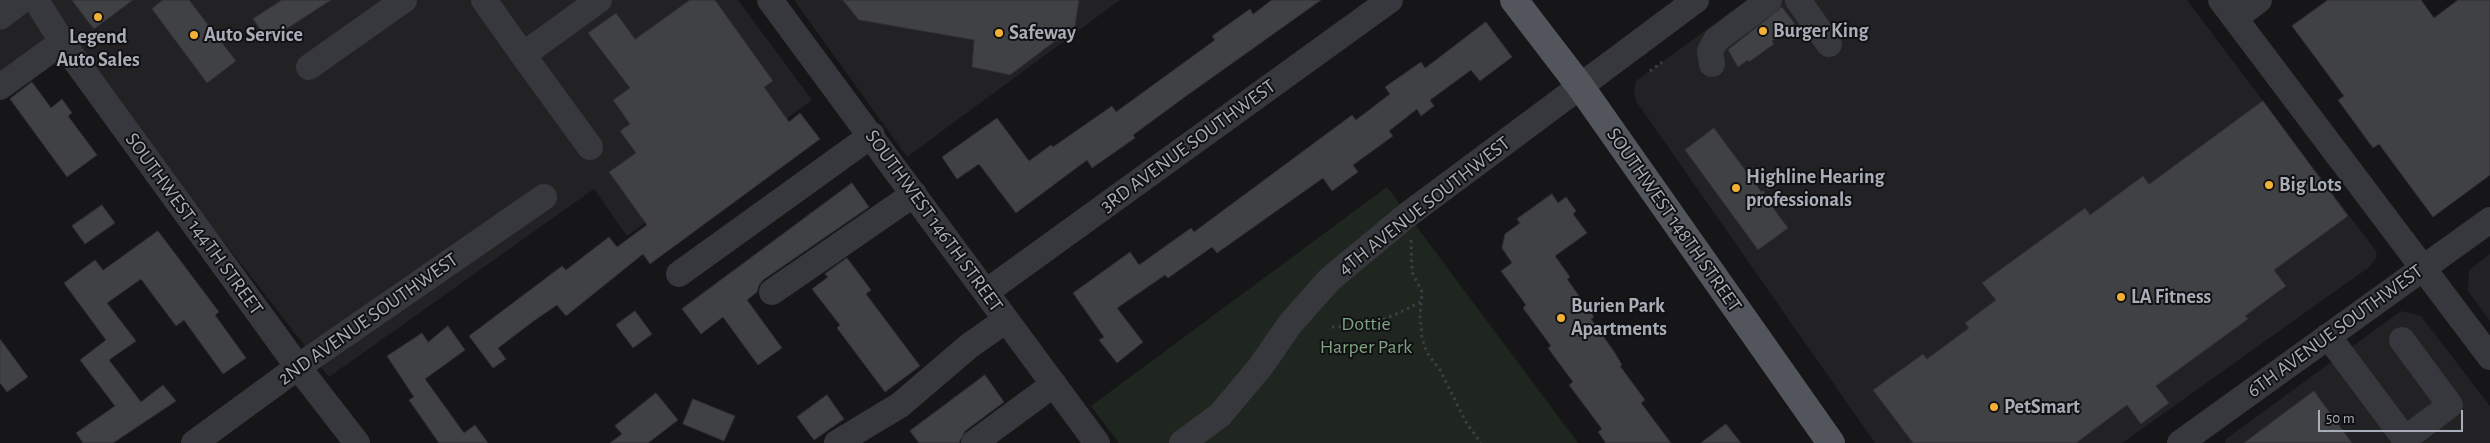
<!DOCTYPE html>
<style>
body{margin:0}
#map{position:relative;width:2490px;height:443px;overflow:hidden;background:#161618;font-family:"Alegreya Sans",sans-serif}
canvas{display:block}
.scale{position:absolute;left:2318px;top:410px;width:145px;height:22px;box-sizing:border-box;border:2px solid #a8adb8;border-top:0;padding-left:6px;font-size:15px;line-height:18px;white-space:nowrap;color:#a8adb8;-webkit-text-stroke:4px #111113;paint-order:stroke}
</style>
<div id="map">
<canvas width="2490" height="443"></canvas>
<div class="scale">50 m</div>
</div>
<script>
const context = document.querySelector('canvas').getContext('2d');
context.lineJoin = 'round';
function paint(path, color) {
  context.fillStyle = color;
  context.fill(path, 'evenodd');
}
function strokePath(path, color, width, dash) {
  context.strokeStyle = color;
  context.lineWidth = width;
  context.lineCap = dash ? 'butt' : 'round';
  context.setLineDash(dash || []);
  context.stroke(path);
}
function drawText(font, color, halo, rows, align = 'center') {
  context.font = font + ' "Alegreya Sans",sans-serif';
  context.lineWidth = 4;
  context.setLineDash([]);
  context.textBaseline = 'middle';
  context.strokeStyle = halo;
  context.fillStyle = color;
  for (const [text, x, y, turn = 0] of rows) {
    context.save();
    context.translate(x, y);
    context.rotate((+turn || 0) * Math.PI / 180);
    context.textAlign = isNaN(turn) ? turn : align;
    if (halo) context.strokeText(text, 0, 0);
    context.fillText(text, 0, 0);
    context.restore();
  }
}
paint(new Path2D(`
 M0 0H22L55 57 0 97Z
 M52 0H738L812 100 627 236 594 189 329 377 144 139 60 23Z
 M794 0H1120L907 157Z
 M1747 0H2187L2376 251 2377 257 2368 268 2122 443H1875L1636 101 1634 90 1636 81Z
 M2490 254V321L2468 291 2469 270Z
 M2401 311 2421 316 2490 406V443H2225L2226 439Z`), '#222225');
paint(new Path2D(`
 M1387 187 1578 443H1119L1091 406Z`), '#1e261f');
const building = new Path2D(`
 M72 0H133L94 29Z
 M163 0H189L236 61 207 83 152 9Z
 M282 0H331L268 41 253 19Z
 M690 0H715L773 81 764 87 789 122 800 113 820 139 650 264 643 254 566 316 557 305 535 320 498 348 506 359 493 368 469 336 562 266 566 270 609 237 617 247 647 225 609 172 636 153 620 131 630 124 613 100 630 88 588 33 616 13 635 39Z
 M843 0H1079L1075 26 1010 75 972 67 974 40 859 20Z
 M1272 0H1321L1182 99 1133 135 1135 138 1092 168 1087 160 1016 213 979 164 957 179 942 157 997 118 1029 161 1051 145 1053 147 1112 106 1116 112 1215 40 1212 36 1250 9 1253 14Z
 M2328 0H2421L2434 18 2458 0H2490V175L2433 217 2379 144 2373 148 2338 100 2344 96 2292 26Z
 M1782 7 1795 24 1772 41 1774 44 1749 62 1748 60 1738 67 1728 50Z
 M1486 22 1512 57 1480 81 1471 70 1430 100 1434 106 1421 116 1417 109 1389 131 1393 136 1353 165 1358 172 1332 191 1323 178 1217 253 1212 247 1168 278 1165 275 1117 308 1143 342 1117 363 1099 340 1104 337 1073 293 1130 252 1139 265 1191 228 1194 232 1352 115 1356 120 1390 94 1385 87 1421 62 1425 68Z
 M32 82 51 108 62 99 72 113 68 116 97 155 67 177 10 99Z
 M2263 101 2348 216 2274 270 2286 286 2245 316 2248 319 2156 386 2169 403 2141 424 2127 405 2076 443H1913L1873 390 1923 354 1927 359 1969 328 1965 323 1996 300 1982 283 2085 208 2090 215 2143 176 2149 184Z
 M1714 128 1788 228 1758 250 1685 150Z
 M852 183 869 207 763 280 759 285 757 292 747 300 782 348 758 365 723 317 701 334 682 309Z
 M1552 194 1558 203 1566 197 1576 211 1573 214 1587 233 1555 256 1570 277 1567 279 1594 317 1591 319 1615 353 1622 365 1620 366 1645 400 1641 403 1671 443H1606L1598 432 1602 429 1569 385 1573 382 1548 348 1551 346 1523 308 1526 305 1501 271 1512 263 1502 248 1505 234 1520 223 1517 219Z
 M102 205 115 223 85 244 72 226Z
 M158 231 219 312 215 315 246 358 223 374 184 320 176 326 141 279 107 303 136 341 109 360 141 402 163 385 176 401 113 443H83L76 433 115 406 80 360 106 340 64 283 95 260 103 270Z
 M847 258 871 290 866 294 920 366 885 392 837 328 840 325 812 289 828 277 825 274Z
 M635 311 652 334 633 348 616 325Z
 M448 326 465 350 425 379 464 433 475 425 488 443H439L409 400 414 397 387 356 422 333 428 342Z
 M0 339 28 377 7 392 0 383Z
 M985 375 1004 402 965 431 959 443H919L910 431Z
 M2314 391 2352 443H2244Z
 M656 393 678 420 648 443H610L622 434 615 426Z
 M827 395 844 419 814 440 797 417Z
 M693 399 735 416 724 441 683 424Z
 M1726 424 1741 443H1701Z`);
paint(building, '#404145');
strokePath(building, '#303034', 1);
strokePath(new Path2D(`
 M1650 71 1662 62
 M1762 193 1780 179
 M1411 240 1412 272 1422 292 1420 316 1422 338 1427 353 1440 370 1467 424 1481 443
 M1332 327C1368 327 1389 319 1420 302`), '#3d3f44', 3, [2.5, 4]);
strokePath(new Path2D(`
 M36 0 62 42 298 367 357 443
 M484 0 523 55
 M770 0 1097 443
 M1798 0 1829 44
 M2221 0 2490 357
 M0 17 22 0
 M2235 18 2259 0
 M1712 64 1710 51 1716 40 1769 0
 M309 67 404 0
 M0 87 62 42
 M590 147 523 55 599 0
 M679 274 872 135
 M772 292 914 194
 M986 292 1390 0
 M2328 336 2405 439 2450 405 2402 340
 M194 443 298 367 544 197
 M837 443 900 405 969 346 1006 320
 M974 443 1054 384
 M1182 443 1220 415 1261 366 1290 324 1330 279 1406 216 1696 0
 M2180 443 2490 220`), '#37383d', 26);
strokePath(new Path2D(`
 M1514 0 1580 86 1831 443`), '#53555c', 28);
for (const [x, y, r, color] of [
 [98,17,5,"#f2b134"],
 [1763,31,5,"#f2b134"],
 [999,33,5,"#f2b134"],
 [194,35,5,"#f2b134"],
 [2269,185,5,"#f2b134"],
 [1736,188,5,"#f2b134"],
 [2121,297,5,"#f2b134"],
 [1561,318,5,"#f2b134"],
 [1994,407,5,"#f2b134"]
]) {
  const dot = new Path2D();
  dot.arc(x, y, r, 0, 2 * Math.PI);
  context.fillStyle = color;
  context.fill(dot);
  strokePath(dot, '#111113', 2);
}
drawText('bold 20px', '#a8adb8', '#111113', [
 ["Burger King",1773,31],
 ["Safeway",1009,33],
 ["Auto Service",204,35],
 ["Legend",98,37,"center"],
 ["Auto Sales",98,60,"center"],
 ["Highline Hearing",1746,177],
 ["professionals",1746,200],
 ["Big Lots",2279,185],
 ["LA Fitness",2131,297],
 ["Burien Park",1571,306],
 ["Apartments",1571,329],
 ["PetSmart",2004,407]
], 'left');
drawText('20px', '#a8adb8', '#111113', [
 ["3RD AVENUE SOUTHWEST",1188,146,-36],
 ["4TH AVENUE SOUTHWEST",1424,206,-38],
 ["SOUTHWEST 148TH STREET",1674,220,55],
 ["SOUTHWEST 146TH STREET",934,221,54],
 ["SOUTHWEST 144TH STREET",194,224,54],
 ["2ND AVENUE SOUTHWEST",368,319,-35],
 ["6TH AVENUE SOUTHWEST",2335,331,-36]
]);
drawText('20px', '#7fa381', '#111113', [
 ["Dottie",1366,324],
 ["Harper Park",1366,347]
]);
</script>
